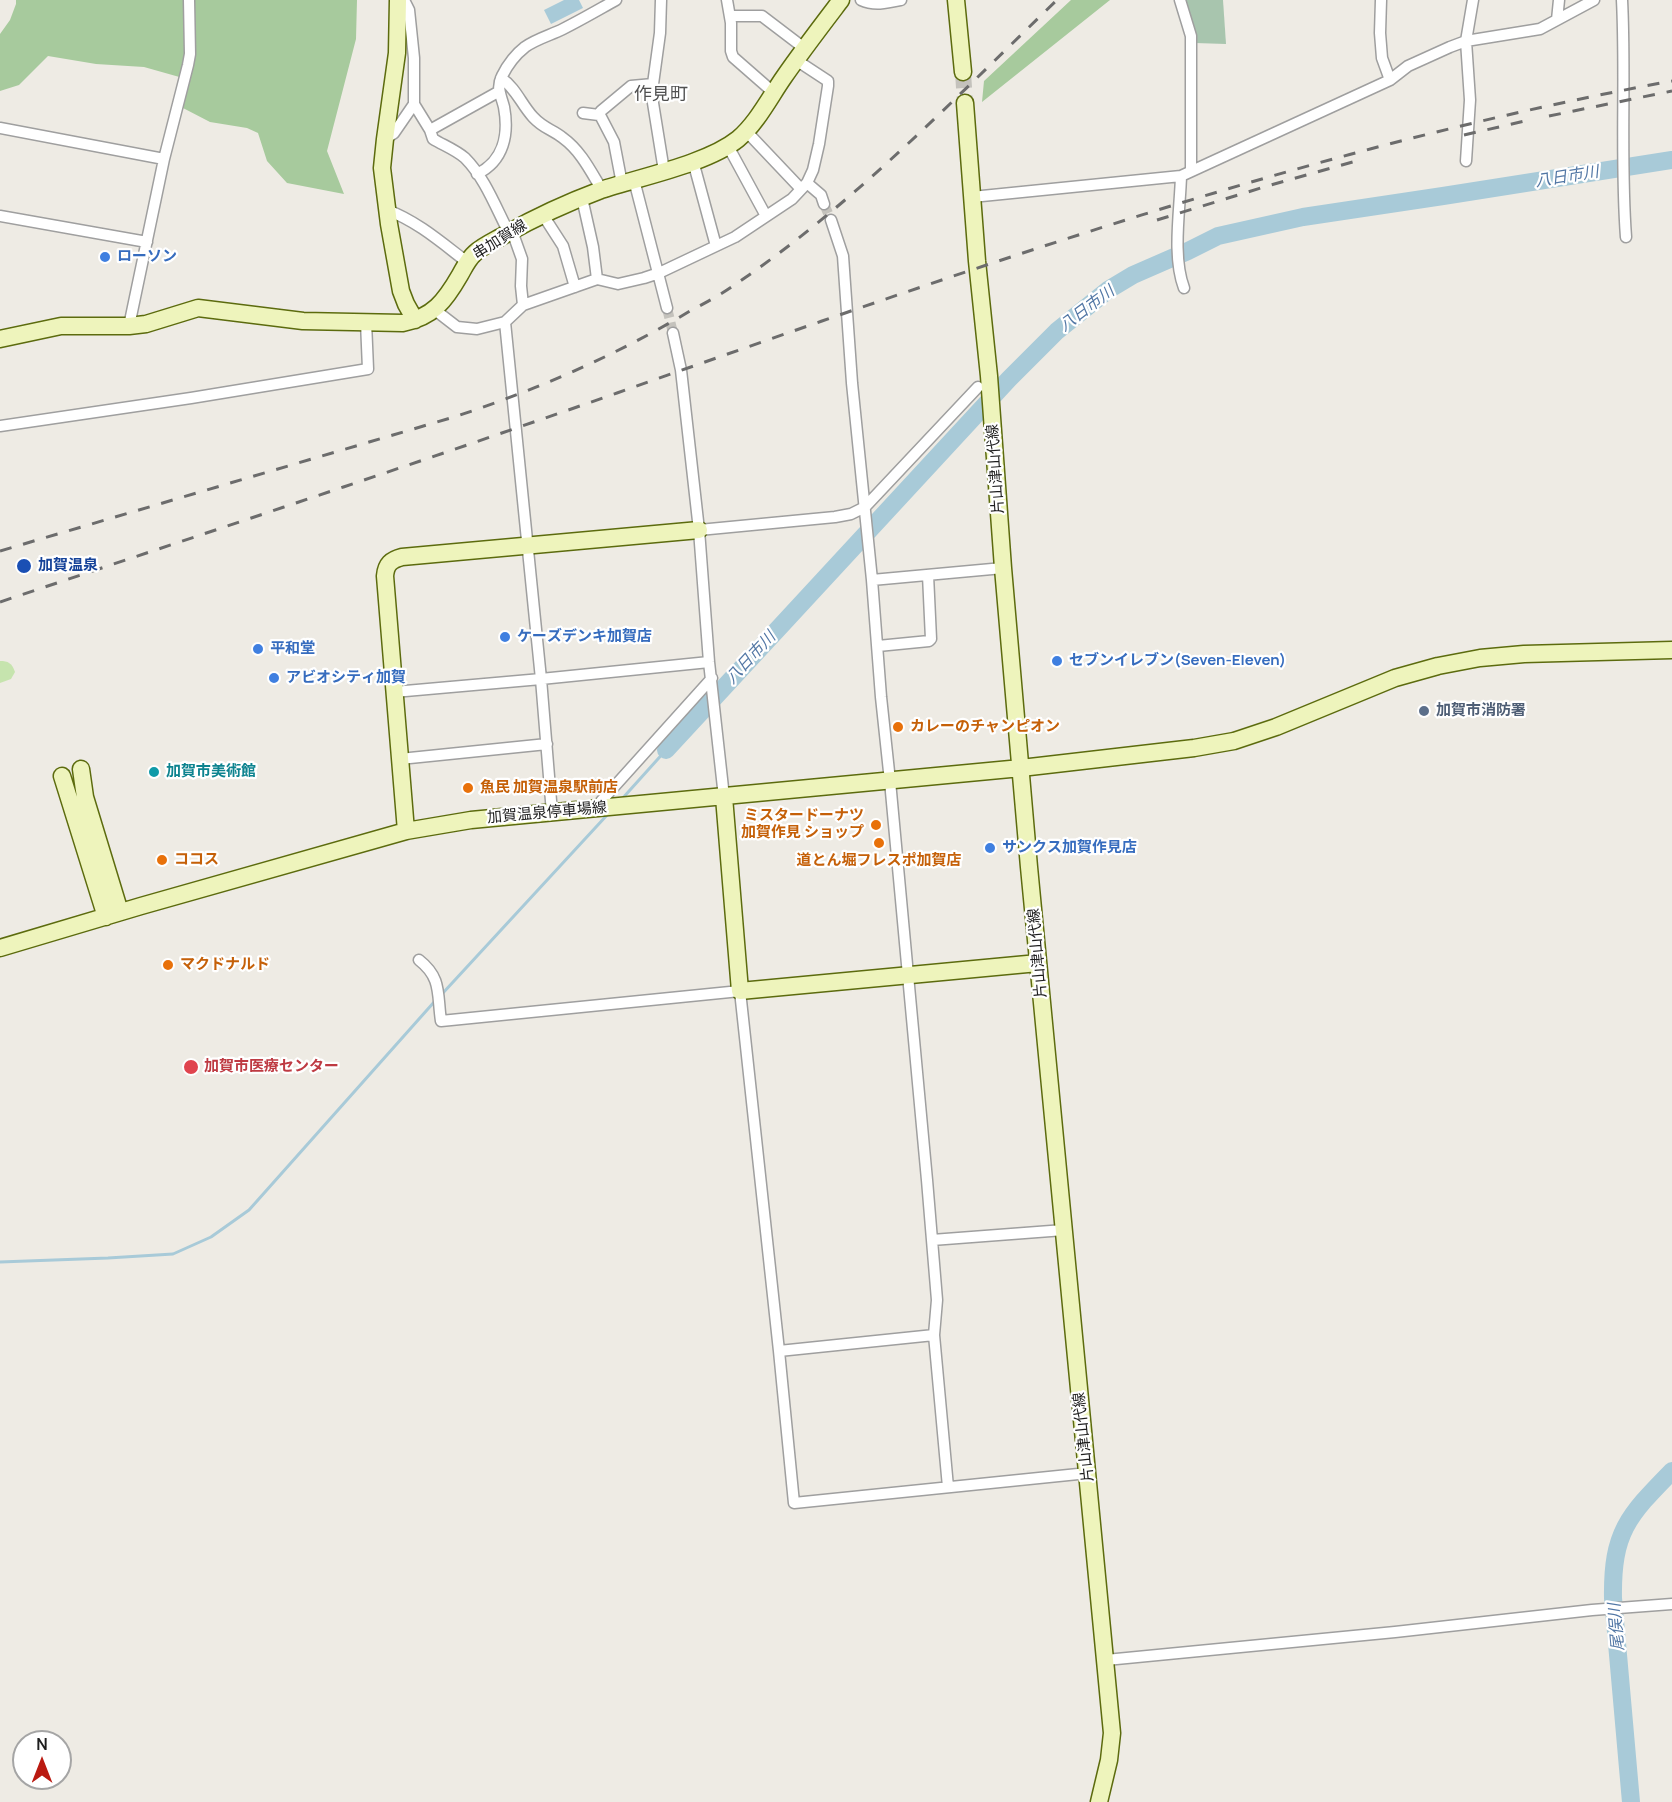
<!DOCTYPE html>
<meta charset="utf-8">
<style>
body{margin:0}
#map{position:relative;width:1672px;height:1802px;overflow:hidden;background:#eeebe4;font-family:Manrope,sans-serif}
canvas{display:block}
.north{position:absolute;left:12px;top:1730px;width:60px;height:60px;box-sizing:border-box;background:#fff;border:2px solid #a5a5a5;border-radius:50%;rotate:0deg;font-size:16px;font-weight:700;line-height:24px;text-align:center;color:#1e1e1e}
.north::after{content:'';display:block;margin:auto;width:21px;height:27px;background:#ba1a11;clip-path:polygon(50% 0,100% 100%,50% 72%,0 100%)}
</style>
<div id="map">
<canvas width="1672" height="1802"></canvas>
<div class="north">N</div>
</div>
<script>
const context = document.querySelector('canvas').getContext('2d');
context.lineJoin = 'round';
function paint(path, color) {
  context.fillStyle = color;
  context.fill(path, 'evenodd');
}
function strokePath(path, color, width, dash) {
  context.strokeStyle = color;
  context.lineWidth = width;
  context.lineCap = dash ? 'butt' : 'round';
  context.setLineDash(dash || []);
  context.stroke(path);
}
function drawText(font, color, halo, rows, align = 'center') {
  context.font = font + ' Manrope,"Noto Sans JP",sans-serif';
  context.lineWidth = 4.5;
  context.setLineDash([]);
  context.textBaseline = 'middle';
  context.strokeStyle = halo;
  context.fillStyle = color;
  for (const [text, x, y, turn = 0] of rows) {
    context.save();
    context.translate(x, y);
    context.rotate((+turn || 0) * Math.PI / 180);
    context.textAlign = isNaN(turn) ? turn : align;
    if (halo) context.strokeText(text, 0, 0);
    context.fillText(text, 0, 0);
    context.restore();
  }
}
paint(new Path2D(`
 M0 661C8 661 12 663 15 672L11 679 0 683Z`), '#c6e4ae');
paint(new Path2D(`
 M16 0H357L356 39 327 151 344 194 287 183 267 161 258 133 247 128 210 122 183 108 190 80 144 67 96 64 48 56 19 85 0 91V34L10 20 16 4Z
 M1071 0H1110L982 102 984 81Z`), '#a7ca9d');
paint(new Path2D(`
 M1184 0H1223L1226 44 1195 43Z`), '#a8c5ae');
paint(new Path2D(`
 M564 0H579L583 8 551 24 544 10Z`), '#a8cad8');
strokePath(new Path2D(`
 M621 800 666 750
 M442 994 608 814
 M0 1262 108 1258 173 1254 211 1237 249 1210 435 1001`), '#a8cad8', 3);
strokePath(new Path2D(`
 M666 750 1009 379 1057 331 1108 290 1133 275 1188 251 1218 236 1303 217 1443 196 1672 160
 M1631 1802 1613 1598C1612 1532 1628 1516 1672 1471`), '#a8cad8', 18);
strokePath(new Path2D(`
 M824 204 831 220
 M667 308 673 333`), '#c4c2bc', 10, [10, 5]);
strokePath(new Path2D(`
 M963 72 965 103`), '#c4c2bc', 16, [16, 8]);
const street = new Path2D(`
 M401 0 405 2 409 10 414 58V104L430 130 433 139C443 145 456 150 465 158 485 178 496 208 509 233
 M661 0 660 33 653 84V103L664 171
 M727 0 731 23V51L733 57 773 92
 M861 0C874 6 887 3 901 0
 M1180 0 1191 36V171
 M1381 0 1380 33 1382 58 1390 80
 M1622 0C1626 79 1620 158 1626 237
 M731 16H762L804 48
 M1557 20 1559 0
 M501 78C516 88 521 104 533 117 544 129 552 129 563 138 581 151 591 172 602 190
 M583 113 599 115 601 117 614 142 622 184
 M599 115 601 111 631 86 653 84
 M0 128 164 159
 M430 130 498 92
 M746 131 801 189
 M385 139 394 133 414 104
 M728 146 766 216
 M693 161 716 246
 M1466 161 1470 100 1466 41 1473 0
 M477 174C504 161 509 134 504 107 501 95 496 88 502 76 507 66 516 54 525 47 536 39 551 35 563 29 581 20 598 10 616 0
 M1181 176C1180 211 1172 256 1184 288
 M634 180 667 308
 M807 183 821 195 824 204
 M972 197 1181 176 1390 80 1408 66 1450 47 1466 41 1540 29 1594 0
 M582 198 593 247 597 279
 M387 210C417 221 442 243 467 262
 M543 215 563 246 575 287
 M0 216 147 242
 M831 220 843 256 852 383 872 580 881 697 890 781 927 1180 937 1300 934 1335 948 1487
 M512 231 522 259 521 286 523 305
 M435 310 457 327 477 329 505 322 523 305 597 279 618 284 644 278 659 273 735 237 792 199 807 183 813 170 819 144 828 86V81L796 60
 M505 322 541 679 709 662
 M129 326 164 159 188 65 190 54 189 0
 M673 333 681 370 699 530 709 662 724 797
 M0 426 191 398 368 369 366 322
 M699 530 835 517 851 514 865 507 978 387
 M872 580 1003 568
 M878 646 929 641 931 639 928 575
 M394 692 541 679 552 813
 M400 759 547 744
 M595 808 712 678
 M419 960C442 978 437 994 441 1021L740 991 779 1351 794 1503 1088 1473
 M932 1240 1064 1230
 M779 1351 934 1335
 M1106 1660 1395 1632 1592 1610 1672 1604`);
const secondary = new Path2D(`
 M398 0 397 53 385 139 382 168 389 224 401 291 406 304 415 320
 M956 0 963 72
 M965 103 977 261 989 376 1003 568 1029 867 1112 1733 1109 1760 1099 1802
 M0 339 61 326H129L146 324 198 308 303 321 403 323C433 317 445 301 460 275 464 268 468 259 475 253 484 245 496 240 506 234 536 217 569 202 601 190 640 177 707 164 738 139 757 123 770 97 784 77 802 51 822 25 841 0
 M81 769 85 797 120 912
 M62 776 106 917
 M724 797 740 991 1038 963
 M406 831 385 576C386 564 391 560 402 557L699 530
 M0 948 141 906 406 831 471 820 1021 768 1194 748 1234 741 1276 727 1395 678 1438 666 1480 658 1524 654 1672 650`);
strokePath(street, '#9f9f9f', 13);
strokePath(secondary, '#5c6b0e', 19);
strokePath(street, '#fff', 10);
strokePath(secondary, '#eef4bc', 16);
strokePath(new Path2D(`
 M1549 116 1672 91
 M1464 135 1525 121
 M1157 220 1264 187 1356 161
 M0 551 454 417C536 390 615 356 690 311 705 303 720 295 733 286 853 205 953 100 1057 0
 M0 602C206 533 412 465 617 393 963 271 1310 147 1672 81`), '#6c6c6c', 3, [12, 12]);
for (const [x, y, r, color] of [
 [105,257,6,"#3f7fe0"],
 [24,566,8,"#1a4fb4"],
 [505,637,6,"#3f7fe0"],
 [258,649,6,"#3f7fe0"],
 [1057,661,6,"#3f7fe0"],
 [274,678,6,"#3f7fe0"],
 [1424,711,6,"#5c6f8a"],
 [898,727,6,"#e8710a"],
 [154,772,6,"#0f9aa8"],
 [468,788,6,"#e8710a"],
 [876,825,6,"#e8710a"],
 [879,843,6,"#e8710a"],
 [990,848,6,"#3f7fe0"],
 [162,860,6,"#e8710a"],
 [168,965,6,"#e8710a"],
 [191,1067,8,"#e0444e"]
]) {
  const dot = new Path2D();
  dot.arc(x, y, r, 0, 2 * Math.PI);
  context.fillStyle = color;
  context.fill(dot);
  strokePath(dot, '#fff', 2);
}
drawText('15px', '#1e1e1e', '#fff', [
 ["串加賀線",500,240,-32],
 ["片山津山代線",996,469,-94],
 ["加賀温泉停車場線",547,813,-5],
 ["片山津山代線",1038,953,-95],
 ["片山津山代線",1084,1437,-96]
]);
drawText('bold 15px', '#366cbe', '#fff', [
 ["ローソン",117,257],
 ["ケーズデンキ加賀店",517,637],
 ["平和堂",270,649],
 ["セブンイレブン(Seven-Eleven)",1069,661],
 ["アビオシティ加賀",286,678],
 ["サンクス加賀作見店",1002,848]
], 'left');
drawText('bold 15px', '#164399', '#fff', [
 ["加賀温泉",38,566]
], 'left');
drawText('bold 15px', '#4e5e75', '#fff', [
 ["加賀市消防署",1436,711]
], 'left');
drawText('bold 15px', '#c56008', '#fff', [
 ["カレーのチャンピオン",910,727],
 ["魚民 加賀温泉駅前店",480,788],
 ["ミスタードーナツ",864,816,"right"],
 ["加賀作見 ショップ",864,833,"right"],
 ["ココス",174,860],
 ["道とん堀フレスポ加賀店",879,861,"center"],
 ["マクドナルド",180,965]
], 'left');
drawText('bold 15px', '#0d838f', '#fff', [
 ["加賀市美術館",166,772]
], 'left');
drawText('bold 15px', '#be3a42', '#fff', [
 ["加賀市医療センター",204,1067]
], 'left');
drawText('italic 16px', '#5277a5', '#fff', [
 ["八日市川",1567,177,-9],
 ["八日市川",1087,309,-37],
 ["八日市川",751,658,-47],
 ["尾俣川",1617,1627,-95]
]);
drawText('18px', '#515151', '#fff', [
 ["作見町",661,95]
]);
</script>
